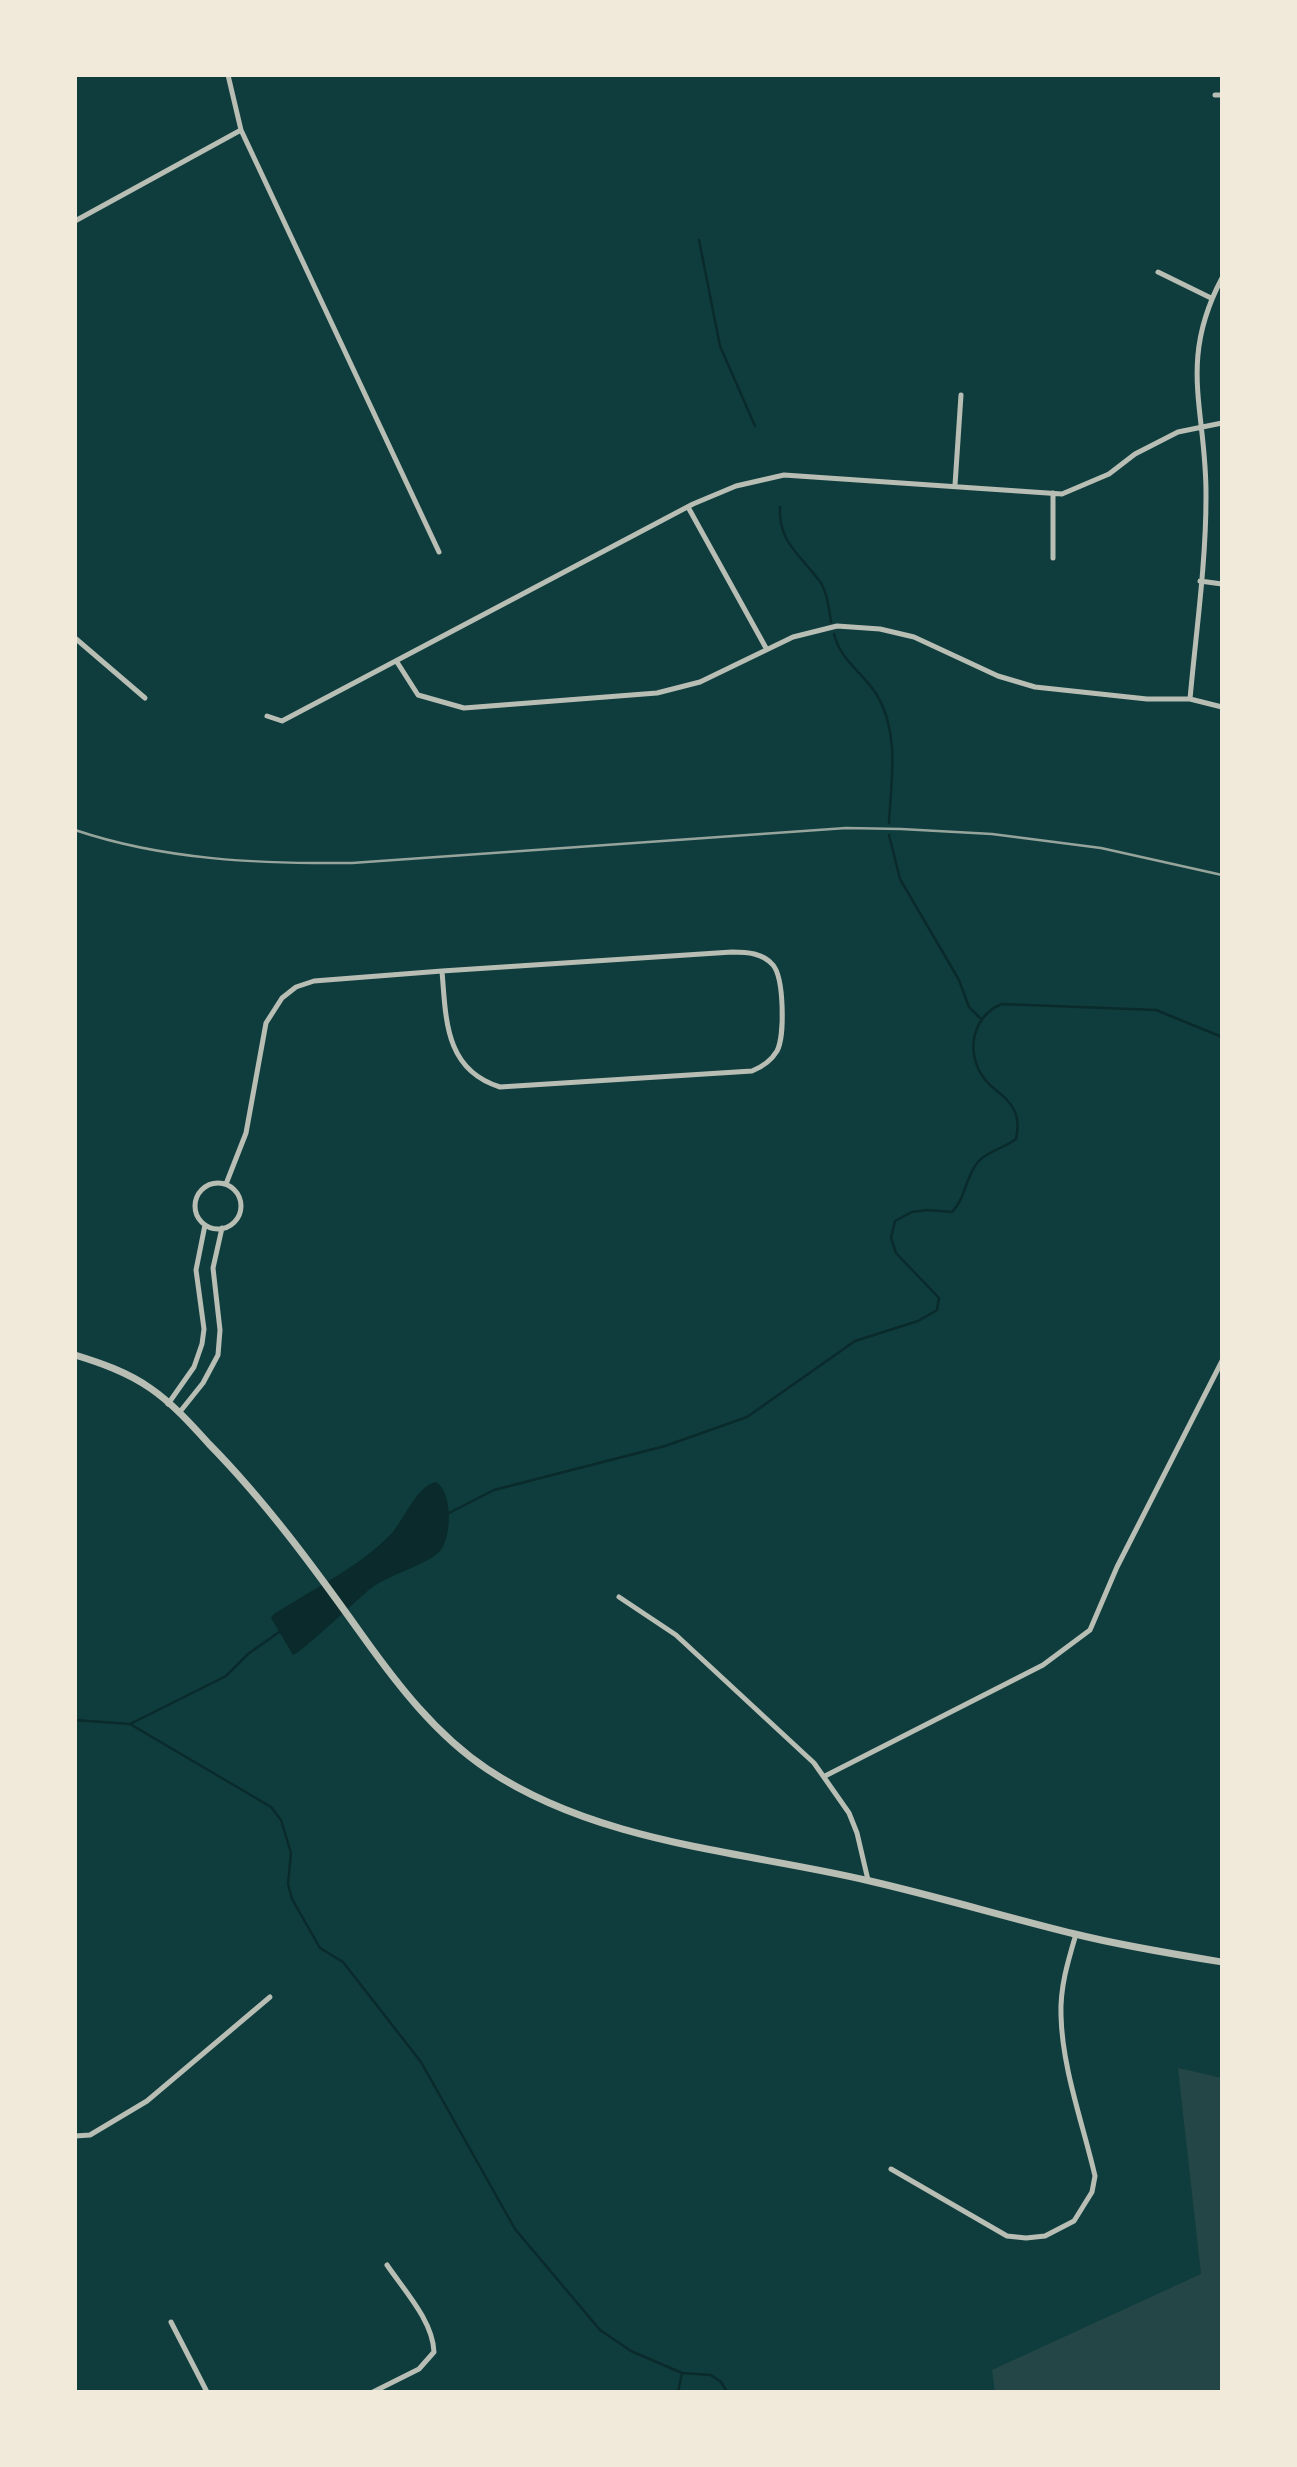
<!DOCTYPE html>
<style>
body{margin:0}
#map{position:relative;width:1297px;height:2467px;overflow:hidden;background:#0f3d3e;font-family:"IBM Plex Sans",sans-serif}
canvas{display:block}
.frame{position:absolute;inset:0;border:77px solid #f1e9da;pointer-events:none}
</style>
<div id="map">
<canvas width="1297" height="2467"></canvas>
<div class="frame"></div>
</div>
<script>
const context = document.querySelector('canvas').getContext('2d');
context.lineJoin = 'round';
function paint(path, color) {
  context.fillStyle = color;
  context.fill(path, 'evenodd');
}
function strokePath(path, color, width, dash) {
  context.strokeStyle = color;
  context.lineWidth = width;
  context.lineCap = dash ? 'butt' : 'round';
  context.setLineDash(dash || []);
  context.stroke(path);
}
paint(new Path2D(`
 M1178 2068 1222 2078V2392H995L992 2370 1201 2274Z`), '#244646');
paint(new Path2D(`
 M436 1482C453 1492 452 1537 440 1551 427 1565 390 1574 370 1589 358 1599 301 1653 293 1655L271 1618 274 1614C313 1589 359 1567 391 1534 404 1520 417 1485 436 1482Z`), '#0a2a2b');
strokePath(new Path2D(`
 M699 240 720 346 755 426
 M780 507C778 541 799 554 818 579 827 589 829 609 831 622
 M834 634C841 662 863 672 877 695 900 734 891 781 889 823
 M889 835 900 879 959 980 969 1007 980 1018
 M447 1514 494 1490 665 1446 747 1417 855 1341 918 1321 937 1310 939 1298 896 1253 891 1238 895 1221 912 1212 927 1210 952 1212C966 1198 965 1177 978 1162 987 1151 1003 1149 1016 1139 1018 1130 1019 1121 1015 1112 1010 1100 999 1093 990 1085 964 1060 969 1017 1002 1004L1156 1010 1222 1037
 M75 1720 130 1724 226 1676 248 1654 282 1630
 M130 1724 271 1807 281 1820 291 1853 288 1884 292 1899 320 1948 343 1962 421 2062 515 2229 600 2330 631 2351 682 2373 711 2375 721 2382 727 2392
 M678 2392 682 2373`), '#0a2a2b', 2.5);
strokePath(new Path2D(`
 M228 75 241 130 439 552
 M1215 95H1222
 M75 221 241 130
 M1158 272 1211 298
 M955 485 961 395
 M1053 493V558
 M688 507 766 648
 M1200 581 1222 584
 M75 638 145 698
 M397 662 418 695 464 708 657 693 700 682 793 637 837 626 880 629 914 637 998 676 1035 687 1147 699H1190L1222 707
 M1190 699C1196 632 1206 564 1206 497 1207 411 1177 363 1222 278
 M267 716 282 721 693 504 736 486 784 475 1062 494 1109 474 1135 454 1178 432 1222 423
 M195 1206a23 23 0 1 1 46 0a23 23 0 1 1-46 0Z
 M226 1184 246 1133 266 1023 282 998 296 987 314 981 442 971C446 1020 445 1070 500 1087L752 1071C762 1067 771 1061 777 1051 785 1036 784 978 773 965 763 953 747 952 732 952L442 971
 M168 1404 194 1367 202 1344 204 1329 196 1270 205 1225
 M179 1413 203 1383 218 1355 220 1330 213 1268 222 1228
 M619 1597 676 1635 814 1763 849 1813 857 1833 868 1880
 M825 1776 1043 1665 1090 1630 1117 1567 1222 1361
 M75 2136 90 2135 147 2101 270 1997
 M891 2169 1007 2236 1026 2238 1045 2236 1074 2221 1092 2192 1095 2176C1083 2124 1062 2068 1061 2015 1060 1987 1068 1961 1076 1934
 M171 2322 207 2392
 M373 2392 419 2369 434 2352C433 2321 404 2290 387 2265`), '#b8beb3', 5);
strokePath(new Path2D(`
 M75 1355C101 1363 127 1372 150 1388 172 1403 191 1424 209 1444 266 1502 315 1569 362 1635 397 1684 436 1735 487 1769 599 1844 743 1851 870 1881 939 1897 1006 1917 1075 1934 1123 1946 1173 1954 1222 1962`), '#b8beb3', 7);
strokePath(new Path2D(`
 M75 830C164 860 259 864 352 863L846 828 901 829 992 834 1101 848 1222 875`), '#97a49c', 2.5);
</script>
